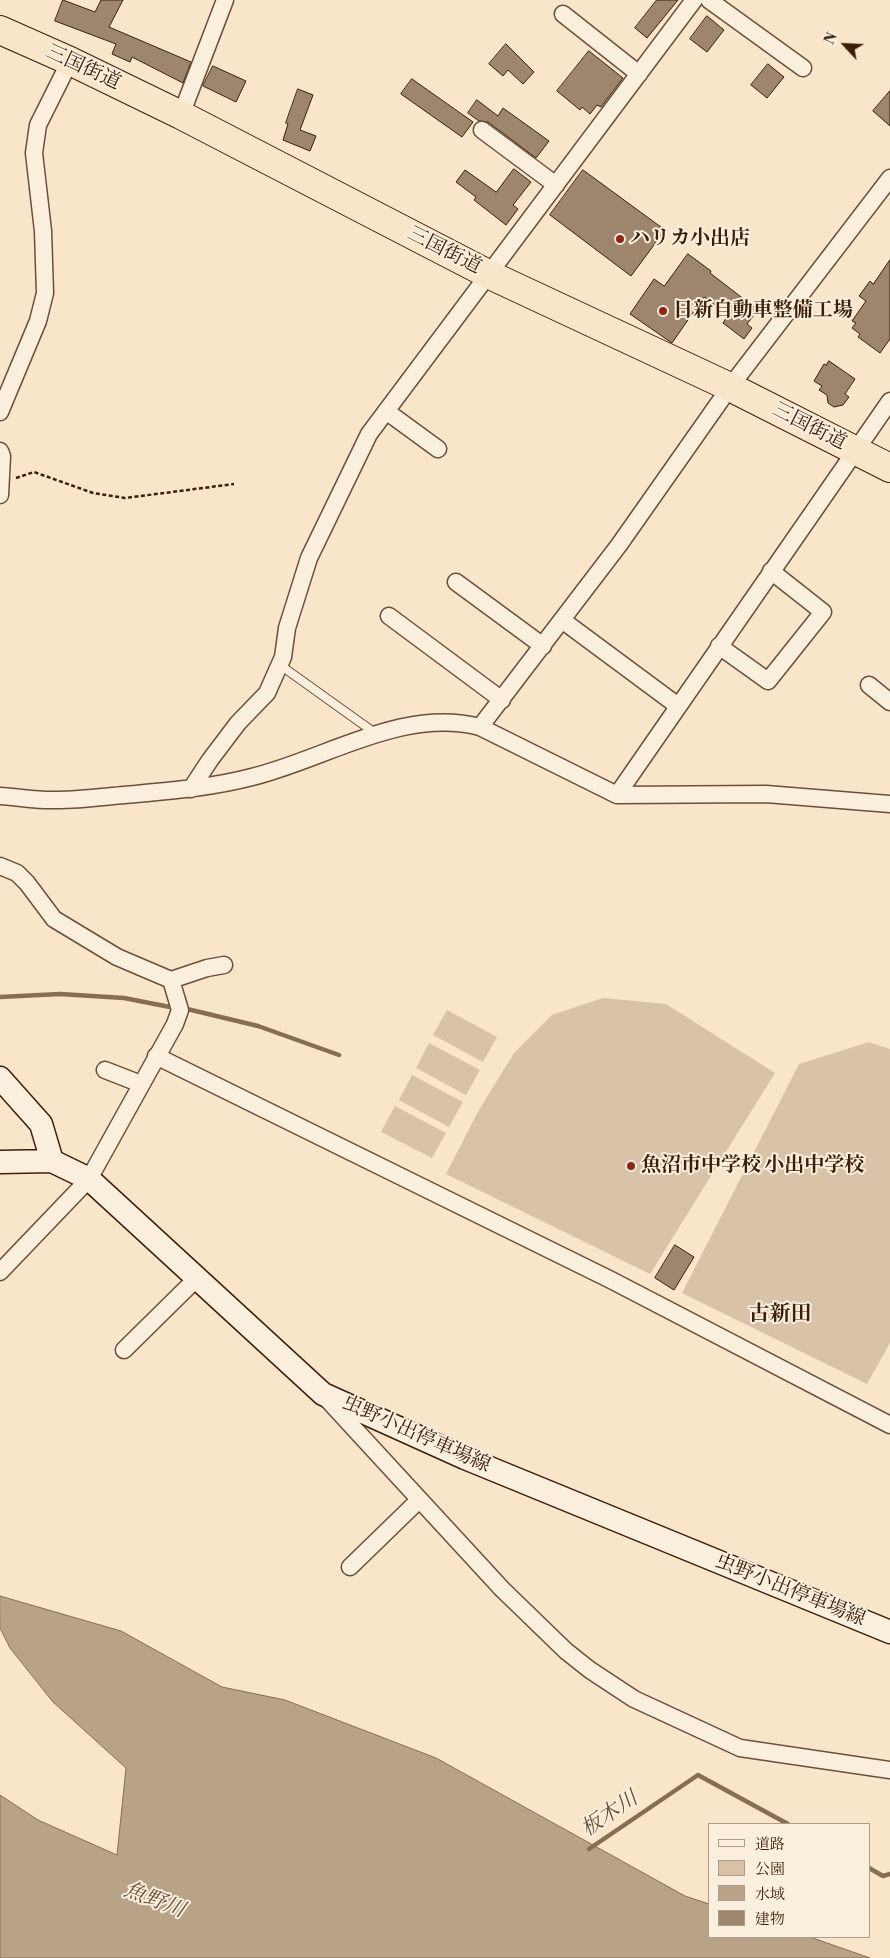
<!DOCTYPE html>
<meta charset="utf-8">
<style>
body{margin:0}
#map{position:relative;width:890px;height:1958px;overflow:hidden;background:#f8e5ca;font-family:"Libre Bodoni","Noto Serif JP",serif}
canvas{display:block}
.legend{position:absolute;left:708px;top:1823px;width:162px;height:115px;box-sizing:border-box;background:#faeedd;border:1px solid #ae9b88;margin:0;padding:6px 9px;list-style:none;font-size:15px;color:#3b1f09}
.legend li{display:flex;align-items:center;gap:10px;height:25px}
.legend b{width:25px;border:1px solid #ae9b88}
.north{position:absolute;left:820px;top:20px;width:50px;height:50px;-webkit-text-stroke:4px #faeedd;paint-order:stroke;rotate:295deg;font-size:14px;font-weight:700;line-height:20px;text-align:center;color:#3b1f09}
.north::after{content:'';display:block;margin:auto;width:18px;height:22px;background:#3b1f09;clip-path:polygon(50% 0,100% 100%,50% 72%,0 100%)}
</style>
<div id="map">
<canvas width="890" height="1958"></canvas>
<ul class="legend">
<li><b style="height:6px;background:#faeedd"></b>道路</li>
<li><b style="height:14px;background:#d8c3a9"></b>公園</li>
<li><b style="height:14px;background:#b8a288"></b>水域</li>
<li><b style="height:14px;background:#9d866d"></b>建物</li>
</ul>
<div class="north">N</div>
</div>
<script>
const context = document.querySelector('canvas').getContext('2d');
context.lineJoin = 'round';
function paint(path, color) {
  context.fillStyle = color;
  context.fill(path, 'evenodd');
}
function strokePath(path, color, width, dash) {
  context.strokeStyle = color;
  context.lineWidth = width;
  context.lineCap = dash ? 'butt' : 'round';
  context.setLineDash(dash || []);
  context.stroke(path);
}
function drawText(font, color, halo, rows, align = 'center') {
  context.font = font + ' "Libre Bodoni","Noto Serif JP",serif';
  context.lineWidth = 4;
  context.setLineDash([]);
  context.textBaseline = 'middle';
  context.strokeStyle = halo;
  context.fillStyle = color;
  for (const [text, x, y, turn = 0] of rows) {
    context.save();
    context.translate(x, y);
    context.rotate((+turn || 0) * Math.PI / 180);
    context.textAlign = isNaN(turn) ? turn : align;
    if (halo) context.strokeText(text, 0, 0);
    context.fillText(text, 0, 0);
    context.restore();
  }
}
paint(new Path2D(`
 M603 998 666 1004 775 1073 650 1274 446 1174 479 1110 514 1053 552 1015Z
 M447 1010 497 1037 483 1062 433 1035Z
 M869 1042 890 1049V1343L867 1384 682 1293 799 1064Z
 M429 1043 480 1070 466 1095 416 1068Z
 M412 1075 463 1102 449 1127 399 1100Z
 M395 1106 446 1133 432 1158 381 1132Z`), '#d8c3a9');
const water = new Path2D(`
 M0 1596 121 1631 222 1687 285 1700 436 1758 685 1896 709 1904V1937H810L870 1958H0V1795L38 1820 117 1855 126 1768 53 1702 10 1648 0 1628Z`);
paint(water, '#b8a288');
strokePath(water, '#866e55', 1);
strokePath(new Path2D(`
 M0 997 60 994 124 998 175 1008
 M183 1008 258 1026 339 1055
 M589 1849 698 1775 788 1824
 M869 1868 883 1876 890 1874`), '#866e55', 4.5);
const building = new Path2D(`
 M63 0 95 12 101 0H123L109 27 191 62 183 83 132 57 130 62 112 54 116 44 55 21Z
 M657 0H678L647 38 635 28Z
 M707 16 724 30 707 52 690 39Z
 M506 44 534 72 523 84 508 70 503 76 489 64Z
 M589 51 623 78 601 107 597 105 590 114 582 107 580 110 557 91Z
 M768 64 784 77 767 98 751 85Z
 M213 66 246 81 236 102 203 86Z
 M412 79 473 122 462 137 401 94Z
 M298 89 313 95 300 130 316 136 310 151 283 140 288 124 286 123Z
 M890 91V126L873 111Z
 M477 100 498 116 503 108 549 141 536 158 488 122 479 121 468 113Z
 M514 169 531 182 513 205 518 209 506 225 474 200 476 197 456 182 465 170 496 192Z
 M583 170 665 230 631 276 550 215Z
 M688 254 711 271 710 273 758 310 747 324 752 328 744 339 723 323 728 315 704 297 672 343 630 314 654 279 664 286Z
 M890 260V339L880 353 858 337 860 334 852 328 856 323 852 321 866 301 859 296 870 281 873 284Z
 M829 361 855 379 845 394 849 397 843 405 834 407 828 403 827 395 819 390 822 386 814 381 824 364 826 365Z
 M675 1245 694 1257 674 1290 655 1278Z`);
paint(building, '#9d866d');
strokePath(building, '#3b1f09', 1);
const lane = new Path2D(`
 M280 665 375 733`);
const street = new Path2D(`
 M709 0 803 68
 M563 14 639 74
 M181 115 225 0
 M482 130 556 185
 M386 411 438 449
 M0 412 38 321 45 293 43 231 34 153 38 125 70 61
 M0 451 2 456 0 495
 M456 582 543 646
 M389 616 502 700
 M562 620 678 706
 M719 646 768 681 823 612 771 571
 M869 685 890 702
 M480 727 619 545 730 387 890 178
 M191 789 210 760 238 723 267 693 283 657 287 628 309 558 369 434 694 0
 M617 795 890 401
 M0 796C19 797 38 801 57 800 79 800 102 797 124 795 167 791 210 788 252 777 326 759 402 707 480 727L617 795 766 794 890 804
 M0 866 17 873 27 883 54 919 117 957 171 980 180 1010 175 1024 89 1179 0 1272
 M171 980 207 968 224 965
 M156 1056 611 1280 890 1425
 M105 1070 141 1084
 M124 1350 197 1278
 M327 1399 502 1589 566 1651 590 1670 634 1699 740 1748 890 1770
 M350 1567 419 1500`);
const secondary = new Path2D(`
 M0 1078 41 1124 52 1161
 M0 1162 52 1161 89 1179 323 1394 465 1458 890 1632`);
const highway = new Path2D(`
 M0 30 70 61 181 115 490 275 730 387 890 468`);
strokePath(lane, '#6a5039', 10);
strokePath(street, '#6a5039', 19);
strokePath(secondary, '#3b1f09', 25);
strokePath(highway, '#3b1f09', 30);
strokePath(new Path2D(`
 M16 478 34 472 93 493 125 498 234 484`), '#3b1f09', 2.5, [4, 2.5]);
strokePath(lane, '#faeedd', 8);
strokePath(street, '#faeedd', 16);
strokePath(secondary, '#faeedd', 22);
strokePath(highway, '#f8e5ca', 28);
for (const [x, y, r, color] of [
 [620,239,5,"#8f2418"],
 [663,311,5,"#8f2418"],
 [631,1166,5,"#8f2418"]
]) {
  const dot = new Path2D();
  dot.arc(x, y, r, 0, 2 * Math.PI);
  context.fillStyle = color;
  context.fill(dot);
  strokePath(dot, '#faeedd', 2);
}
drawText('20px', '#3b1f09', '#faeedd', [
 ["三国街道",83,68,25],
 ["三国街道",444,251,27],
 ["三国街道",809,427,27],
 ["虫野小出停車場線",416,1435,24],
 ["虫野小出停車場線",790,1591,22]
]);
drawText('bold 20px', '#3b1f09', '#faeedd', [
 ["ハリカ小出店",630,239],
 ["日新自動車整備工場",673,311],
 ["魚沼市中学校 小出中学校",641,1166]
], 'left');
drawText('bold 21px', '#3b1f09', '#faeedd', [
 ["古新田",780,1315]
]);
drawText('italic 21px', '#674d35', '#faeedd', [
 ["板木川",610,1815,-34],
 ["魚野川",154,1901,21]
]);
</script>
